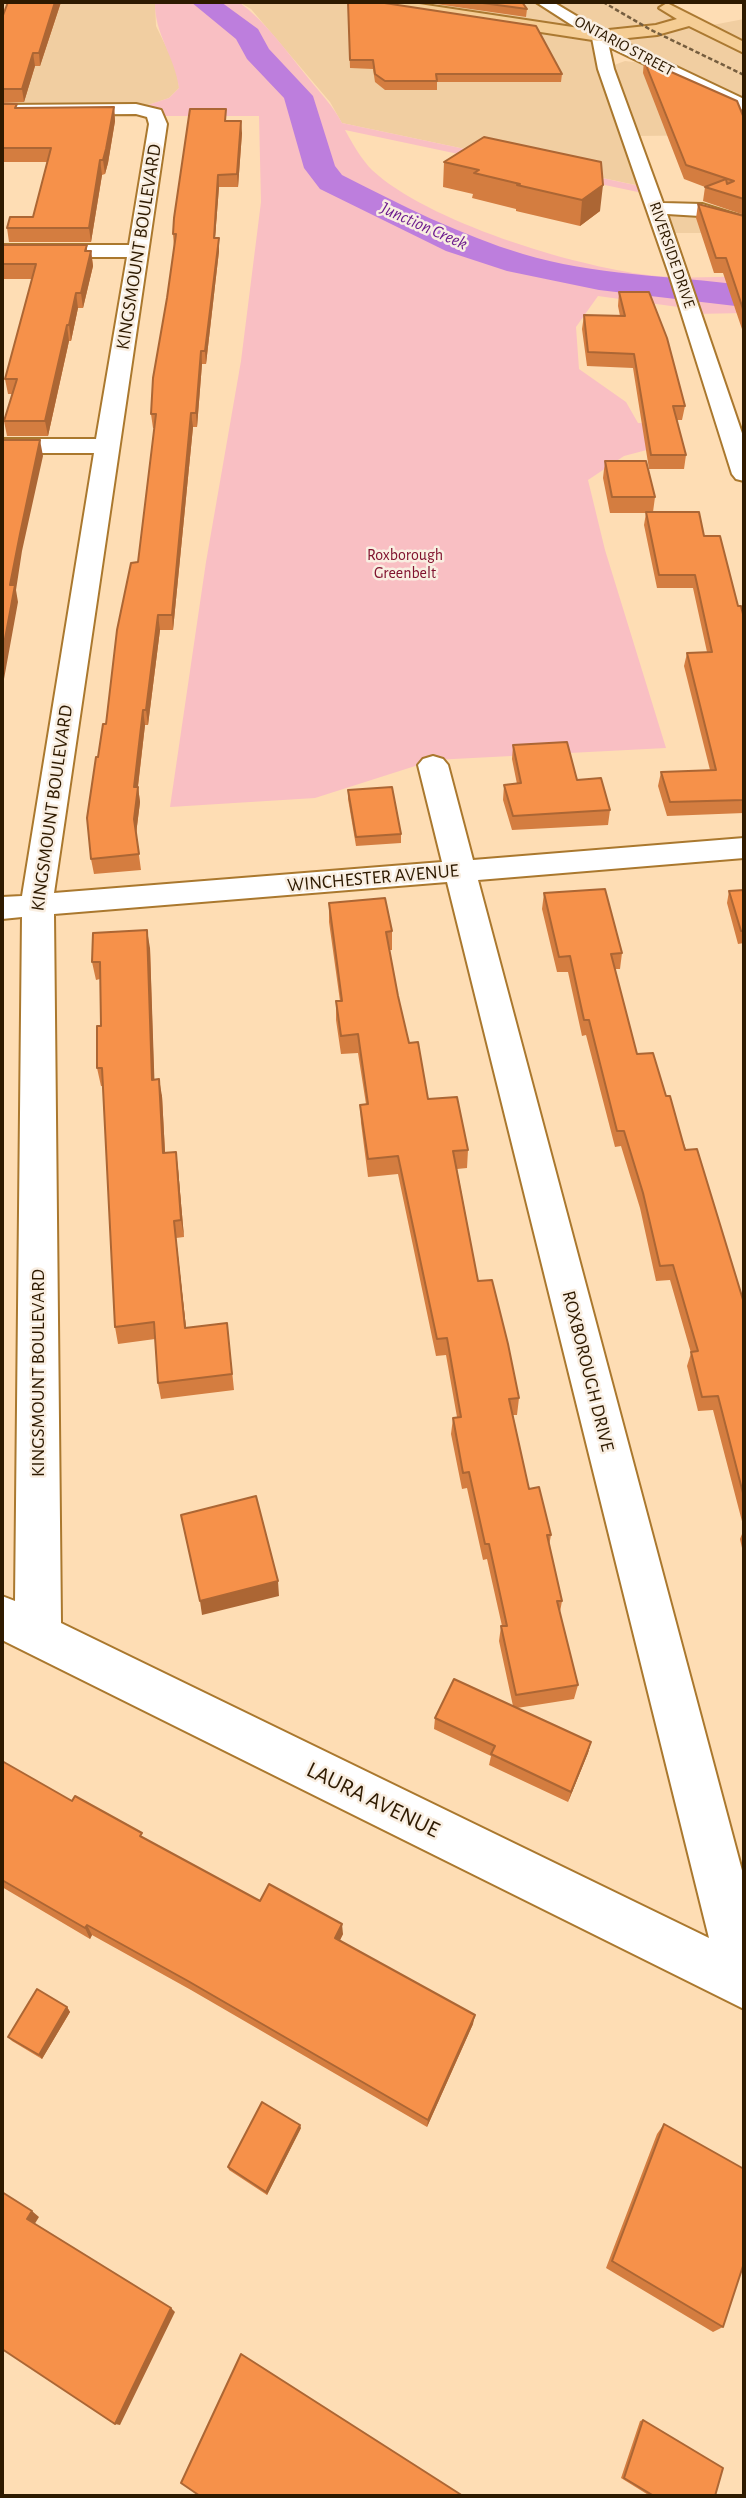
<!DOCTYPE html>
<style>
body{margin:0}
#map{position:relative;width:746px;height:2498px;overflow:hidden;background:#feddb4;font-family:"Alegreya Sans",sans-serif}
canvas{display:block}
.frame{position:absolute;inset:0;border:4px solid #2e1a00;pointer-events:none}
</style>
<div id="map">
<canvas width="746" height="2498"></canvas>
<div class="frame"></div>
</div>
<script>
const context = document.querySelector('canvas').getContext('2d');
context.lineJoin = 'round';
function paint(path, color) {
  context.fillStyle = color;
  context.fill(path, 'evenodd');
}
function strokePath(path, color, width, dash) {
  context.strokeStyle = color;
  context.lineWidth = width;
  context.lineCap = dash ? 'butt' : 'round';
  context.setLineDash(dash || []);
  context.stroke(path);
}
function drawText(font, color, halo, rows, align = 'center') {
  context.font = font + ' "Alegreya Sans",sans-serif';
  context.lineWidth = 5;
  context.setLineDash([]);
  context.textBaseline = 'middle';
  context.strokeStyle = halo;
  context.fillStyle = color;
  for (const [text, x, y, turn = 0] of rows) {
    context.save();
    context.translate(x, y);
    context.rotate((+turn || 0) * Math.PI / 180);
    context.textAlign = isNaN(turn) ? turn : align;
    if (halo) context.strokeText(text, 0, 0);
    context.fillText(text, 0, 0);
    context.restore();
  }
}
paint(new Path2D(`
 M2 2H155L156 26 177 69 179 88 169 98 136 109 2 110Z
 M239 2H376L405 6 535 2H657L702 27 744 19V45H738L744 49V135L631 136 650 188 342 123 330 102 251 9ZM601 38 651 64 625 61 606 68Z
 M655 208 692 209 744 233H666Z`), '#f1cea1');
paint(new Path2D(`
 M155 2H239C267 23 287 52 309 79 321 94 333 106 342 123L649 188 652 195 345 130C352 143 362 160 372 170 428 222 573 266 648 275 680 279 712 277 744 276V313L695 314 693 309 598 296 576 327 579 369 626 402 638 423 662 424 658 447 624 456 588 480 605 550 666 748 434 760 315 798 170 807 206 562 241 361 261 202 259 116H158L136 109 169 98 179 88C175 57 154 33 155 2Z`), '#f9bfc3');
paint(new Path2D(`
 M191 2H221L258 29 269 49 313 96 335 166 342 175C401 205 460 235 523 254 593 275 671 276 744 285V307L599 290 507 271 446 251 320 189 304 168 284 98 247 59 236 39Z`), '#bd7edd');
const minor = new Path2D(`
 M536 2H553L605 33 744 99V110L738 109 609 47 614 69 663 203 702 204 744 217V229L700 216 667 214 744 439V481L736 479 732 474 669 274 598 69 592 38Z
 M136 104 161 110 167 124 54 893 442 862 418 765 423 759 433 756 443 759 448 765 473 860 744 838V858L478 880 744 1878V2009L2 1640V1596L15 1601 22 917 2 919V897L22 896 94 453H2V439H96L127 257H2V245H129L149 124 147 117 136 114 2 115V105ZM447 882 709 1938 61 1623 54 914Z`);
const major = new Path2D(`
 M371 2H406L599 31 656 25 677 19 659 8 667 3 744 42V53L689 26 657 35 599 41 378 7Z`);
strokePath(minor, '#aa782e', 4);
strokePath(major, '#ab7931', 4);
paint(minor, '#fff');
paint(major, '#f5cd94');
strokePath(new Path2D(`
 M603 2 651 30 744 75`), '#765e3f', 2.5, [4.5, 2.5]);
paint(new Path2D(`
 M61 2 40 66H35L24 102 2 103V18Z
 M348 2 562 74 561 82H437V90H385L375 82 373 69 350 68Z
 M422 2H522L527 9 526 17Z
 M644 60 744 118V215L703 201 705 187 684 179 643 73Z
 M2 104 17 108 114 107 115 121 108 163 105 174 102 175 91 242H9L7 228 33 217 47 162H2Z
 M227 121 242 133 238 187H219L215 238H219V251L206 364H202L197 427H193L173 630H160L148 725H145L138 787 140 802 136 834 141 870 94 874 91 859 98 757 106 724 138 562 154 428H153L151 414 174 247 173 234Z
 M484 137 600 211 580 226 516 211V209L472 198 473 194 443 187 444 162Z
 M698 204 744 216V335L723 273H714L696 218Z
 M2 245H87V251H91L93 266 83 308H78L71 341H69L48 436H7L4 421 12 394H8L5 379 32 279H2Z
 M619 292 685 406 682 420H677L686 455 684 469H649L633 368 587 366 582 329 584 315 620 316 618 306Z
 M605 461 655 497 653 512 704 536 744 618V813L667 816 658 786 661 772 710 770 684 666 687 653 707 652 693 588H657L644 525 646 513H610L603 478Z
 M513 745 577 780 610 810 608 825 512 830 503 800 504 785 517 784 512 759Z
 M348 790 401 834V843L356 846 348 799Z
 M744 890V943L738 944 727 903 729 891Z
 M544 893 622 953 620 969H615L637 1054 666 1096 744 1303V1557L740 1539 744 1529 713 1410 698 1411 687 1366 691 1353 670 1280 656 1281 640 1208 621 1146 615 1147 586 1035 582 1036 568 972H557L542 909Z
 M329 903 392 931V950H389L398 996 409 1043 428 1099 468 1150 467 1168 457 1169 478 1281 519 1398 517 1415H513L529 1489 551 1535 549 1546 562 1601 560 1612 578 1685 574 1699 517 1708 591 1742 588 1753 568 1802 489 1765 491 1756 434 1729 435 1718 513 1706 499 1641 501 1626H502L487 1559 483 1560 467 1488 462 1489 451 1434 453 1418 457 1417 446 1355 436 1356 398 1174 368 1177 361 1123 360 1105 366 1104 358 1053 341 1054 336 1020V1001H340L329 922Z
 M150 948 154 1079 162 1096 165 1153 178 1169 184 1237 176 1238 186 1328 227 1323 234 1390 161 1399 158 1383 155 1339 118 1344 115 1327 103 1086H101L97 1068 101 1026 100 979 96 980 92 962Z
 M2 1761 72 1801 144 1838 260 1901 343 1934 340 1940 473 2024 427 2127 191 1990 92 1935 90 1939 2 1887Z
 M67 2007 70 2012 42 2059 12 2041 8 2037Z
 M664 2124 723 2327 713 2332 606 2268 657 2134Z
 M301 2128 267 2195 229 2170 228 2167Z
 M643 2420 715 2496H650L621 2478 640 2421Z`), '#d47d40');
paint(new Path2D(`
 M55 2H61L40 66 39 53Z
 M33 53 35 66 24 102 22 89Z
 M114 107 115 121 108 163 105 174 103 160Z
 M241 121 242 133 238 187 237 174Z
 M100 160 102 175 91 242 89 228Z
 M218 175 219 187 214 251V238Z
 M603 185 600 211 580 226 582 200Z
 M219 238V251L206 364 205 351Z
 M91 251 93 266 83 308 81 293Z
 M76 293 78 308 71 341 69 325Z
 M67 325 69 341 48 436 45 421Z
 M201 351 202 364 197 427 196 413Z
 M191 413 193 427 173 630 172 615Z
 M40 440 43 456 22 551 16 590 18 602 2 690V655L10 585 20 534Z
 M158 615 160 630 148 725 146 710Z
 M143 710 145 725 136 802 134 787Z
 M138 787 140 802 136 834 141 870 134 819Z
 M147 930 150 948 155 1097 152 1080Z
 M159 1079 162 1096 166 1170 163 1153Z
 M176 1152 178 1169 184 1237 181 1220Z
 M174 1221 176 1238 188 1345 185 1328Z
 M278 1581 279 1596 202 1615 200 1601Z
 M591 1742 588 1753 568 1802 571 1792Z
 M342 1924 343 1934 336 1948 335 1938Z
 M87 1925 92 1935 90 1939 85 1928Z
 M67 2007 70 2012 42 2059 39 2055Z
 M475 2015 473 2024 427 2127 428 2120Z
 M300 2125 301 2128 267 2195 266 2192Z
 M32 2211 39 2217 34 2225 27 2219Z
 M171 2308 175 2312 120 2425 115 2424Z`), '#ac6634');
const building = new Path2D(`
 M8 2H55L39 53H33L22 89H2V18Z
 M348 2H378L536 26 562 74H436L437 81H385L375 74 373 60H350Z
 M475 2H522L527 9Z
 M644 60 737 101 744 118V199L705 187 726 179 727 184 734 181 686 165Z
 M2 104H17L15 108 114 107 106 149 103 160H100L89 228H7L10 217H33L51 148H2Z
 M190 109H226L225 121H241L237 174 218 175 214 238H219L205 351H201L196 413H191L172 615H158L146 710H143L134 787H138L134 819 139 854 91 859 87 818 96 757H98L103 724H106L117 630 131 563 138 562 156 414H151L153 378 167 298 176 234H173L174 218Z
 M484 137 601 162 603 185 582 200 517 185 520 184 474 173 479 170 444 162Z
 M698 204 744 216V312L726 258H716Z
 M2 245H87L85 251H91L81 293H76L69 325H67L45 421H4L17 379H5L36 264H2Z
 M619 292H649L667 338 685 406H673L686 455H651L634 354 588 352 584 315 625 316Z
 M2 440H40L20 534 10 585H15L2 655Z
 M605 461H646L655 497H612Z
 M646 512H699L704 536H720L738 606H741L744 618V800L670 802 661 772 716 770 687 653 712 652 695 575H659Z
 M567 742 577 780 601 778 610 810 513 816 504 785 521 783 513 745Z
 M392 787 401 834 356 837 348 790Z
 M605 889 622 953 611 954 637 1054 653 1053 666 1096H670L685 1150 697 1149 744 1303V1497L718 1396 702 1397 691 1352 698 1351 673 1265 660 1266 643 1193 624 1131H617L589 1020H584L570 956 559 957 544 893Z
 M744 890V931H741L729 891Z
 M385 898 392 931 386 932 398 996 409 1043 418 1042 428 1099 457 1097 468 1150 453 1151 478 1281 492 1280 508 1344 519 1398 509 1399 529 1489 539 1487 551 1535H547L562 1601H557L578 1685 516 1695 501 1626H507L489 1544H485L469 1472 463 1473 453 1418 461 1417 447 1338 437 1339 398 1156 368 1159 360 1105 368 1104 358 1034 341 1036 336 1001H342L329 903Z
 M147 930 152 1080 159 1079 163 1153 176 1152 181 1220 174 1221 185 1328 227 1323 232 1374 158 1383 154 1322 115 1327 102 1068H97V1026H101L100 962H92L93 933Z
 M256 1496 278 1581 200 1601 181 1515Z
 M454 1679 591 1742 571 1792 491 1754 495 1746 435 1718Z
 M2 1761 72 1801 75 1796 142 1833 140 1836 260 1901 269 1884 342 1924 335 1938 475 2015 428 2120 188 1981 87 1925 85 1928 2 1880Z
 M37 1989 67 2007 39 2055 8 2037Z
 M262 2102 300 2125 266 2192 228 2167Z
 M664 2124 744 2169V2263L723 2327 612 2261Z
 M2 2192 32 2211 27 2219 171 2308 115 2424 2 2349Z
 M241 2354 463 2496H200L181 2483Z
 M643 2420 723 2468 715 2496H654L624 2478Z`);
paint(building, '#f6914a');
strokePath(building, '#ac6634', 2);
drawText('16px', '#2e1a00', '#f9eee1', [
 ["ONTARIO STREET",624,46,28],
 ["RIVERSIDE DRIVE",672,255,71]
]);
drawText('16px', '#80122e', '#f9eee1', [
 ["Roxborough",405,555],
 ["Greenbelt",405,573]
]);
drawText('italic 18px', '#6e1e8f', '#f9eee1', [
 ["Junction Creek",424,226,24]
]);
drawText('19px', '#2e1a00', '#f9eee1', [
 ["KINGSMOUNT BOULEVARD",139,247,-81],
 ["KINGSMOUNT BOULEVARD",52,808,-82],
 ["WINCHESTER AVENUE",373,878,-5],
 ["ROXBOROUGH DRIVE",588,1371,76],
 ["KINGSMOUNT BOULEVARD",38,1373,-90]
]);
drawText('23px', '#2e1a00', '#f9eee1', [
 ["LAURA AVENUE",373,1800,26]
]);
</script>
